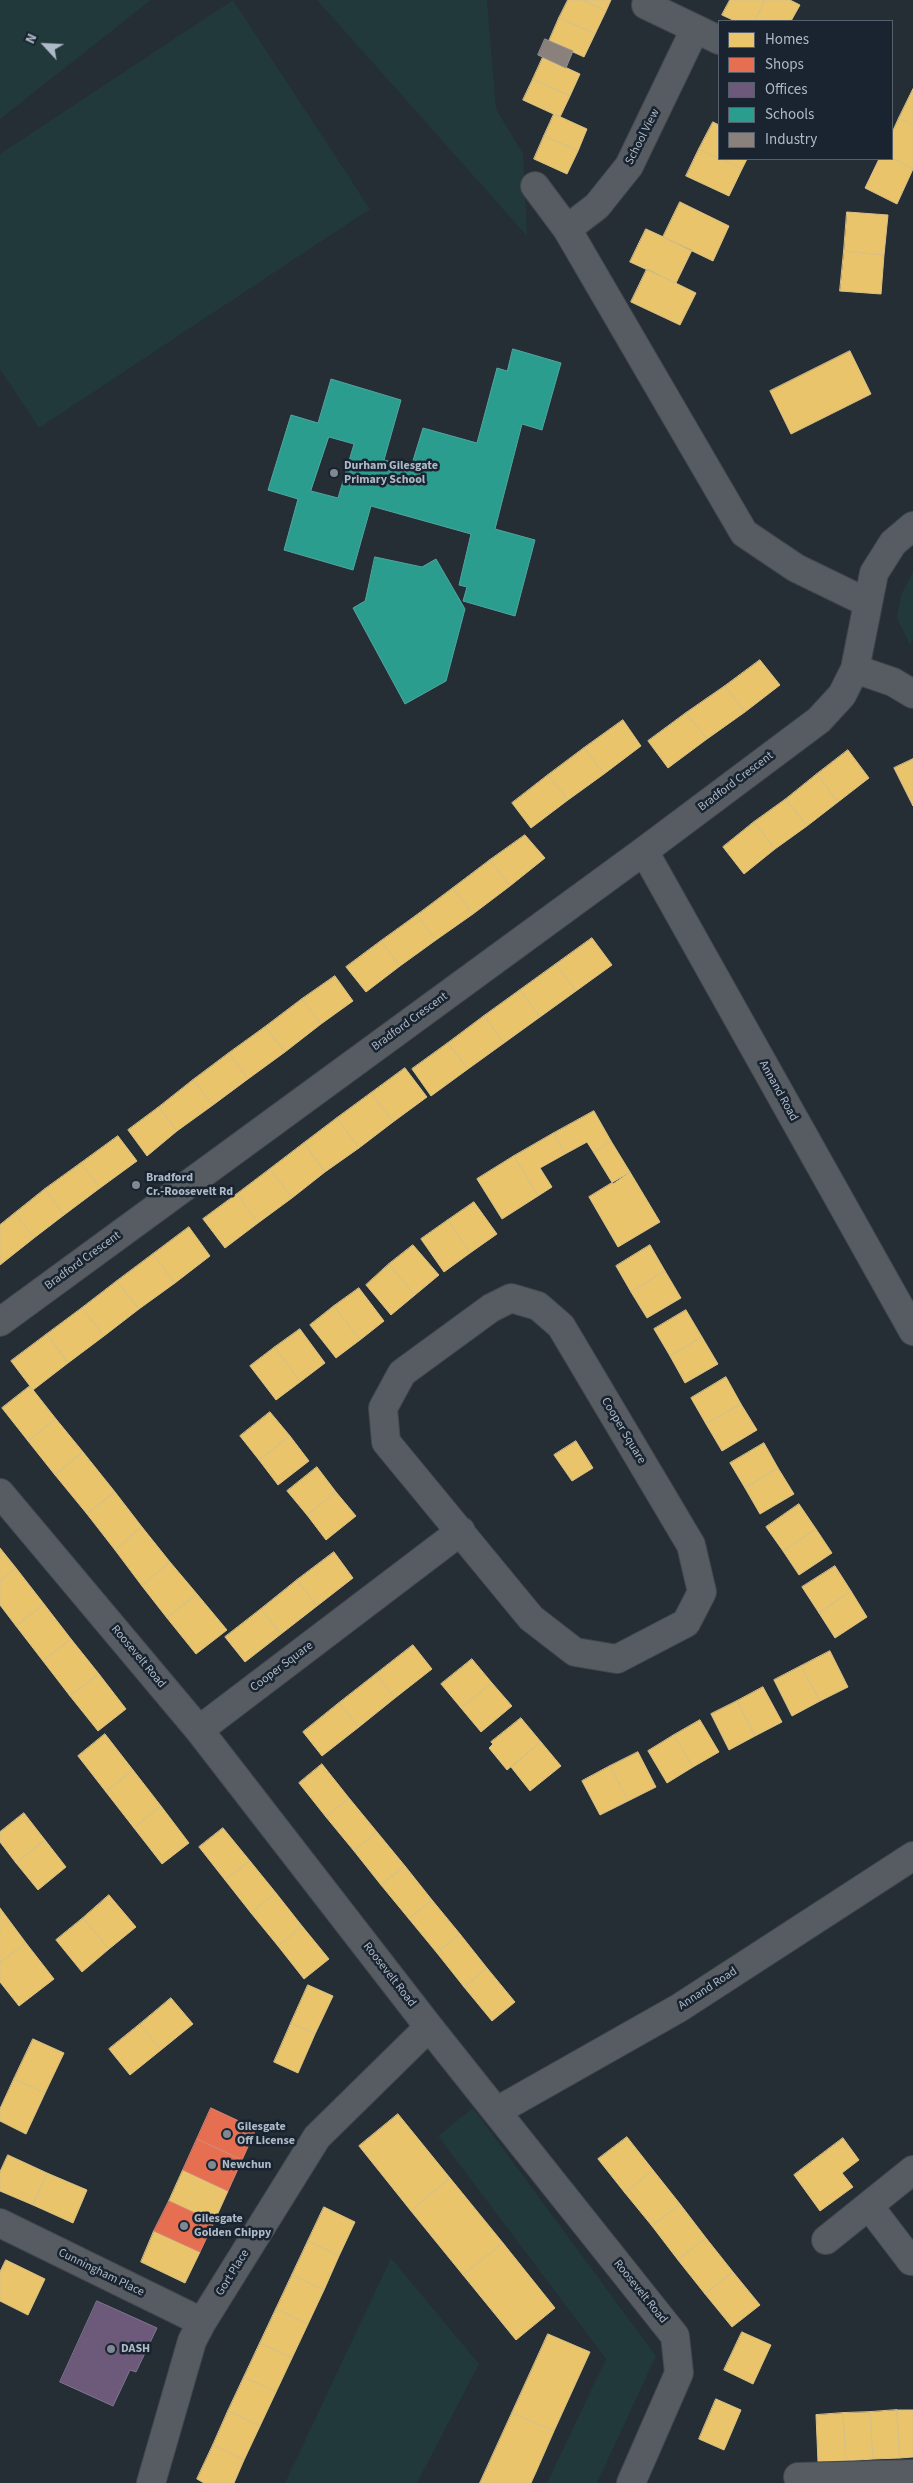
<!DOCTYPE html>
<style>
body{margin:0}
#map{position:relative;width:913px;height:2483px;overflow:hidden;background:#252d35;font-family:"Source Sans 3",sans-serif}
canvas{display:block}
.legend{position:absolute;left:718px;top:20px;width:175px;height:140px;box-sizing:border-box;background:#192430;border:1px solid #55606c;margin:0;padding:6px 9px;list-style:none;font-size:15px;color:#aebac7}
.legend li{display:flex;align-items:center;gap:10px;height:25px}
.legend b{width:25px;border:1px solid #55606c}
.north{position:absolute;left:20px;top:20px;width:50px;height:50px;-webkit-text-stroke:4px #192430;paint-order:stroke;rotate:295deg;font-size:14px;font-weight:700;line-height:20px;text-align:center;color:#aebac7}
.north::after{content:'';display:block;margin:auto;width:18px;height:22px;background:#aebac7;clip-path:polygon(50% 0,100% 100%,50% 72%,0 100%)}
</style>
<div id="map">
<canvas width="913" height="2483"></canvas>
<ul class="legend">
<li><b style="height:14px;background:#e9c46a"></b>Homes</li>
<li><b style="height:14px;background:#e76f51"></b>Shops</li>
<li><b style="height:14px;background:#6d597a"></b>Offices</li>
<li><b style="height:14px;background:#2a9d8f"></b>Schools</li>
<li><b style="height:14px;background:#8a817c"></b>Industry</li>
</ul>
<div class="north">N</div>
</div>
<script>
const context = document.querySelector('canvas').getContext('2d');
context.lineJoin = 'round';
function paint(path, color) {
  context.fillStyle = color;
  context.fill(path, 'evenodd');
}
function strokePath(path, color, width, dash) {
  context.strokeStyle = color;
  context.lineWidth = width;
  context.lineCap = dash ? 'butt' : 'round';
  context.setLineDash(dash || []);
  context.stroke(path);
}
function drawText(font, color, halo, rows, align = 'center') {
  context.font = font + ' "Source Sans 3",sans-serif';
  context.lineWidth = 5;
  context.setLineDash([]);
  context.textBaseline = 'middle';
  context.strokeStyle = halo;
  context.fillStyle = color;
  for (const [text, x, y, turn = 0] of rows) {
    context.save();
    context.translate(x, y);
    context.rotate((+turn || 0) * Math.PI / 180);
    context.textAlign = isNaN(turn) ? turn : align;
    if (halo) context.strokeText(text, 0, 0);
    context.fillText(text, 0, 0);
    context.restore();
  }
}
paint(new Path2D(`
 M0 0H151L0 119Z
 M233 0 370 209 39 428 0 369V154Z
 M317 0H487L496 109 523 154 527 236Z
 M913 572V638L910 645 897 618 901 595Z
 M473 2108 656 2356 597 2483H547L606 2359 438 2136Z
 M391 2258 479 2364 417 2483H285Z`), '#22393b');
const homes = new Path2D(`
 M568 0H583L606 11 595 34 559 18Z
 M583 0H611L606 11Z
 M730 0H765L755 21H735L722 15Z
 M765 0H790L800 5 791 21H755Z
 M559 18 595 34 584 57 549 41Z
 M543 57 580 74 570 96 533 79Z
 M533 79 570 96 560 117 523 100Z
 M913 89V125L899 118Z
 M554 114 587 129 578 151 544 136Z
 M899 118 913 125V169L892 158V133Z
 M713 122 719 125V159H747L742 169 699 149Z
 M544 136 578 151 567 174 534 159Z
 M699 149 742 169 729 196 686 176Z
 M892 158 913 169 897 204 865 188 879 159Z
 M680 202 729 226 713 261 663 237Z
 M847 212 888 215 884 255 844 251Z
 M646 229 692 250 676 283 630 262Z
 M844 251 884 255 881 294 840 291Z
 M647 269 696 293 680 325 631 302Z
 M850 351 871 394 791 434 770 391Z
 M760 660 780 685 745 712 725 686Z
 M725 686 745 712 707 739 686 713Z
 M686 713 707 739 668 768 648 741Z
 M623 720 641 746 604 774 584 748Z
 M584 748 604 774 568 800 548 775Z
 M848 750 869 778 838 802 817 774Z
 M913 759V806L894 768Z
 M817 774 838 802 807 826 786 799Z
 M548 775 568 800 531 828 512 803Z
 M786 799 807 826 775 849 754 822Z
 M754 822 775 849 744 874 723 847Z
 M525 835 545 858 510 886 490 860Z
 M490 860 510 886 473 914 453 888Z
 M453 888 473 914 436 940 417 915Z
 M417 915 436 940 400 966 381 941Z
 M592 938 612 965 576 991 556 964Z
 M381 941 400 966 366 992 346 967Z
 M556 964 576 991 540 1017 520 990Z
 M335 976 353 1001 321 1024 302 999Z
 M520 990 540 1017 504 1043 484 1016Z
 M302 999 321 1024 285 1052 265 1027Z
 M484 1016 504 1043 468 1069 448 1043Z
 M265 1027 285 1052 248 1079 229 1053Z
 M448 1043 468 1069 431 1096 412 1069Z
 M229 1053 248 1079 213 1105 193 1080Z
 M405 1068 427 1097 393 1122 371 1093Z
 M193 1080 213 1105 177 1131 159 1107Z
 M371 1093 393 1122 359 1148 337 1118Z
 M159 1107 177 1131 147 1156 128 1130Z
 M594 1111 611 1141 594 1153 587 1142 565 1154 554 1133Z
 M337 1118 359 1148 325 1172 304 1143Z
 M554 1133 565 1154 540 1168 552 1187 538 1196 514 1156Z
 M118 1136 137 1161 100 1188 81 1163Z
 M611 1141 630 1172 613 1184 594 1153Z
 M304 1143 325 1172 292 1198 270 1169Z
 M514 1156 538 1196 502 1219 477 1179Z
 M81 1163 100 1188 64 1215 45 1189Z
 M270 1169 292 1198 258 1223 237 1194Z
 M630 1172 660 1222 618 1247 589 1197Z
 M45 1189 64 1215 34 1238 15 1213Z
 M237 1194 258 1223 225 1248 203 1219Z
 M474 1202 497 1234 470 1253 448 1220Z
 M15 1213 34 1238 0 1265V1225Z
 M448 1220 470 1253 444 1272 421 1239Z
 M189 1227 210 1256 175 1283 153 1254Z
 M413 1245 439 1275 415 1295 389 1264Z
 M650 1245 665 1271 631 1292 616 1266Z
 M153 1254 175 1283 139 1309 117 1281Z
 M389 1264 415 1295 391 1315 366 1285Z
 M665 1271 681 1298 647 1318 631 1292Z
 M117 1281 139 1309 104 1336 82 1308Z
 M359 1288 384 1321 360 1340 334 1306Z
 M334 1306 360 1340 336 1358 310 1325Z
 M82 1308 104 1336 68 1363 47 1334Z
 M686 1310 702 1337 670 1356 654 1329Z
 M300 1329 325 1363 300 1382 275 1347Z
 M47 1334 68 1363 33 1390 11 1361Z
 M702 1337 718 1364 685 1383 670 1356Z
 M275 1347 300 1382 276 1400 250 1366Z
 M726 1377 741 1404 706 1424 691 1398Z
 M30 1386 56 1419 28 1441 2 1408Z
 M741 1404 757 1430 722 1451 706 1424Z
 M270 1412 290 1436 259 1460 240 1436Z
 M56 1419 83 1452 55 1475 28 1441Z
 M290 1436 309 1461 278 1485 259 1460Z
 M576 1441 593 1468 572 1481 554 1455Z
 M764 1443 778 1468 745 1488 730 1463Z
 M83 1452 115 1492 87 1514 55 1475Z
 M317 1467 336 1492 307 1515 287 1491Z
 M778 1468 794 1494 760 1514 745 1488Z
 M115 1492 142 1527 115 1550 87 1514Z
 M336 1492 356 1516 326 1540 307 1515Z
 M799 1504 816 1529 783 1551 766 1527Z
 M142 1527 170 1562 142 1586 115 1550Z
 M816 1529 832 1553 799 1575 783 1551Z
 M0 1548 16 1568 0 1581Z
 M334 1552 353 1578 317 1606 297 1580Z
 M170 1562 197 1594 167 1618 142 1586Z
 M835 1566 851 1591 819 1613 802 1587Z
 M16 1568 44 1604 16 1626 0 1605V1581Z
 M297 1580 317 1606 281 1634 261 1609Z
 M851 1591 867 1617 835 1638 819 1613Z
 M197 1594 227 1630 196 1654 167 1618Z
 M44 1604 71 1639 43 1661 16 1626Z
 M261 1609 281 1634 245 1662 225 1637Z
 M71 1639 99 1674 70 1696 43 1661Z
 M413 1645 432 1669 395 1698 376 1674Z
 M830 1651 848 1687 820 1701 801 1666Z
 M472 1659 492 1683 461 1708 441 1684Z
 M801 1666 820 1701 792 1716 774 1680Z
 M99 1674 126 1709 98 1731 70 1696Z
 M376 1674 395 1698 359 1727 339 1703Z
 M492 1683 512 1706 481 1732 461 1708Z
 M763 1687 782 1722 755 1736 737 1701Z
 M737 1701 755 1736 729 1750 711 1714Z
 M339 1703 359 1727 322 1756 303 1732Z
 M521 1718 541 1742 507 1770 489 1748 493 1744 491 1742Z
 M700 1720 719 1752 693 1767 674 1735Z
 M105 1734 133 1770 106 1792 78 1756Z
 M674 1735 693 1767 667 1783 648 1751Z
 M541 1742 561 1766 530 1791 511 1767Z
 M638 1752 656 1787 628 1801 610 1766Z
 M322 1764 349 1798 326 1817 299 1783Z
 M610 1766 628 1801 600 1815 582 1781Z
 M133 1770 161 1806 134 1828 106 1792Z
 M349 1798 377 1832 354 1851 326 1817Z
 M161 1806 189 1843 162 1864 134 1828Z
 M24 1813 45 1840 16 1863 0 1842V1832Z
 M223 1828 250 1861 225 1880 199 1847Z
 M377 1832 405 1866 381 1885 354 1851Z
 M45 1840 66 1867 38 1890 16 1863Z
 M250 1861 276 1893 251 1913 225 1880Z
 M405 1866 432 1900 409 1919 381 1885Z
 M276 1893 302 1926 278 1946 251 1913Z
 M109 1895 136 1927 109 1949 83 1918Z
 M432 1900 460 1934 437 1953 409 1919Z
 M0 1908 26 1943 0 1963Z
 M83 1918 109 1949 82 1972 56 1940Z
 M302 1926 329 1959 304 1979 278 1946Z
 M460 1934 487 1968 464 1987 437 1953Z
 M26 1943 54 1979 19 2006 0 1982V1963Z
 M487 1968 515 2002 492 2021 464 1987Z
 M308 1985 333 1996 315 2034 291 2023Z
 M171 1998 193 2024 161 2050 140 2024Z
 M291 2023 315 2034 298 2073 274 2062Z
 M140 2024 161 2050 130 2075 109 2049Z
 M33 2039 64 2053 45 2093 14 2079Z
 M14 2079 45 2093 26 2134 0 2121V2109Z
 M398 2114 450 2178 411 2211 359 2146Z
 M627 2137 653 2170 625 2193 598 2159Z
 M843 2138 859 2160 842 2173 853 2187 820 2211 794 2175Z
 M8 2155 47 2173 33 2205 0 2191V2172Z
 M183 2170 228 2191 214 2222 169 2201Z
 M653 2170 680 2204 652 2226 625 2193Z
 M47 2173 87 2190 73 2223 33 2205Z
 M450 2178 503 2243 463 2275 411 2211Z
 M680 2204 706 2238 678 2260 652 2226Z
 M324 2207 355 2222 339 2256 308 2241Z
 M154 2231 200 2252 185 2283 141 2262Z
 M706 2238 733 2272 705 2294 678 2260Z
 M308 2241 339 2256 324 2290 292 2275Z
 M503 2243 555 2308 516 2340 463 2275Z
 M6 2260 45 2279 28 2315 0 2301V2272Z
 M733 2272 760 2305 732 2327 705 2294Z
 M292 2275 324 2290 308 2324 276 2309Z
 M276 2309 308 2324 292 2358 260 2343Z
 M742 2332 771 2345 753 2384 724 2370Z
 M548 2334 590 2352 554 2431 512 2413Z
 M260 2343 292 2358 276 2392 244 2377Z
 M244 2377 276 2392 260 2426 228 2411Z
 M716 2399 741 2410 724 2450 699 2439Z
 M897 2410 900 2458 873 2459 870 2412Z
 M897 2410H913V2457L900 2458Z
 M228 2411 260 2426 244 2460 213 2445Z
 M870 2412 873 2459 846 2461 843 2413Z
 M512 2413 554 2431 536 2472 531 2483H480Z
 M843 2413 846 2461 818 2462 816 2415Z
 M213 2445 244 2460 234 2483H204L197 2479Z`);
paint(homes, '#e9c46a');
strokePath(homes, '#d7c186', 1);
const shops = new Path2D(`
 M211 2108 256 2129 242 2160 197 2139Z
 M197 2139 242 2160 228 2191 183 2170Z
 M169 2201 214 2222 200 2252 154 2231Z`);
paint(shops, '#e76f51');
strokePath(shops, '#d68674', 1);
const offices = new Path2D(`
 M97 2301 157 2328 136 2372 130 2370 113 2406 60 2382Z`);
paint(offices, '#6d597a');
strokePath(offices, '#807691', 1);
const schools = new Path2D(`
 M513 349 561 363 542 430 522 424 495 529 535 540 515 616 463 601 467 587 459 585 471 534 371 506 353 570 284 550 298 499 268 490 291 415 318 423 331 379 401 400 384 460 411 467 423 428 477 443 497 368 507 371ZM329 437 354 444 338 498 311 491Z
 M375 557 422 567 436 559 465 609 446 681 405 704 353 608 365 601Z`);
paint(schools, '#2a9d8f');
strokePath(schools, '#52a6a0', 1);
const industry = new Path2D(`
 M545 39 573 51 566 68 538 55Z`);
paint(industry, '#8a817c');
strokePath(industry, '#959292', 1);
const minor = new Path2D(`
 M646 5 719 40
 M535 186 567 229 744 533 796 568 866 602
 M567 229 597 206 629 166 695 29
 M855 669 893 682 913 694
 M644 851 913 1331
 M511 1298 538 1306 561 1326 691 1545 702 1592 686 1623 617 1659 575 1652 531 1618 386 1442 383 1408 402 1373 491 1308Z
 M0 1322 644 851 819 720 842 695 855 669 874 573 893 543 913 526
 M0 1493 199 1730 429 2027 675 2336 679 2373 631 2483
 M199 1730 461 1531
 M497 2111 679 2008 913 1856
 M869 2206 911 2261
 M0 2223 202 2322
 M826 2240 913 2170
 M798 2477 913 2474
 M151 2483 192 2341 202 2322 317 2137 429 2027`);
strokePath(minor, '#42474d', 30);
strokePath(minor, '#565c62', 28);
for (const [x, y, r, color] of [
 [334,473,5,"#7e8994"],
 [136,1185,5,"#7e8994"],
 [227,2134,5,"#7e8994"],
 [212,2165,5,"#7e8994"],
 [184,2226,5,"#7e8994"],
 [111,2349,5,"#7e8994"]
]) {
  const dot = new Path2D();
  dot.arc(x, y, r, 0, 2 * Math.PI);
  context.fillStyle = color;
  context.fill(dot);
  strokePath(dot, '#192430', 2);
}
drawText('12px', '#aebac7', '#192430', [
 ["School View",643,137,-63],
 ["Bradford Crescent",736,782,-37],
 ["Bradford Crescent",410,1022,-36],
 ["Annand Road",778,1091,61],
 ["Bradford Crescent",83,1261,-36],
 ["Cooper Square",623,1431,59],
 ["Roosevelt Road",138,1657,50],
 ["Cooper Square",282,1667,-37],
 ["Roosevelt Road",389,1975,52],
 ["Annand Road",708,1989,-33],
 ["Cunningham Place",101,2273,26],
 ["Gort Place",233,2273,-58],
 ["Roosevelt Road",640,2292,51]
]);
drawText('bold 12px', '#aebac7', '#192430', [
 ["Durham Gilesgate",344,466],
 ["Primary School",344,480],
 ["Bradford",146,1178],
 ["Cr.-Roosevelt Rd",146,1192],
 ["Gilesgate",237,2127],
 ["Off License",237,2141],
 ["Newchun",222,2165],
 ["Gilesgate",194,2219],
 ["Golden Chippy",194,2233],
 ["DASH",121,2349]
], 'left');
</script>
